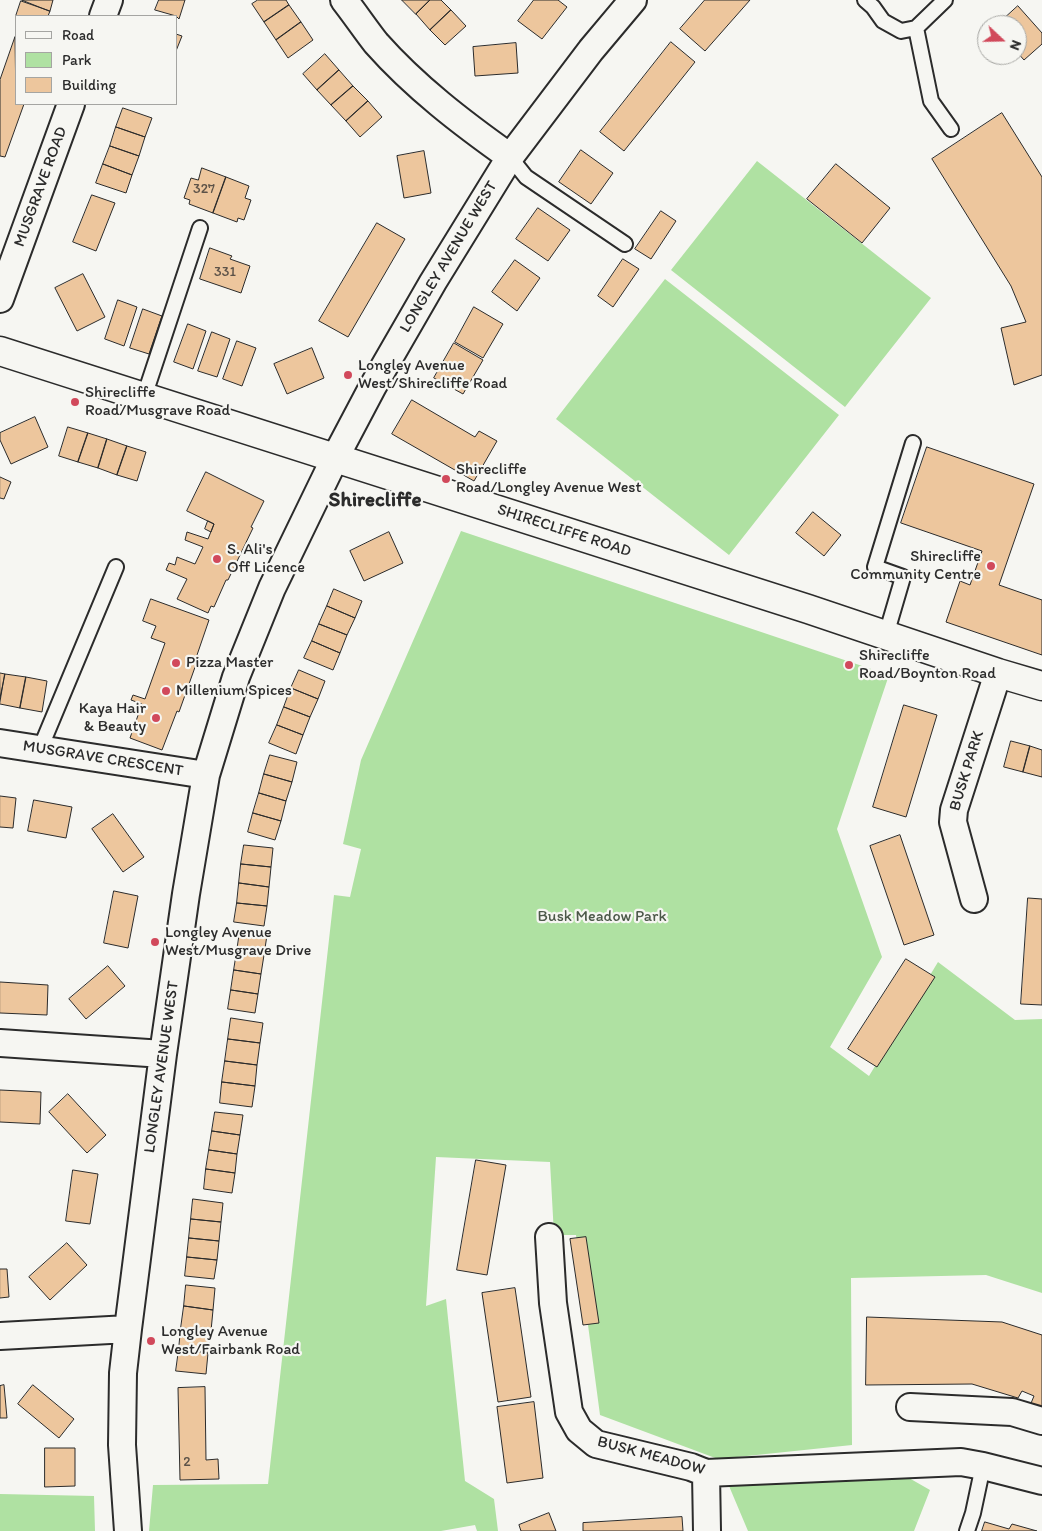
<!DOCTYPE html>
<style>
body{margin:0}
#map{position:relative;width:1042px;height:1531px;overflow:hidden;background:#f6f6f2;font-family:Itim,sans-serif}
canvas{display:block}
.legend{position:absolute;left:15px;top:15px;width:162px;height:90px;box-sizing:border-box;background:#f6f6f2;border:1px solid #a5a5a2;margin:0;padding:6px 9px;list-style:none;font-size:15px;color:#2b2b2b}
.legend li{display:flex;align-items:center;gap:10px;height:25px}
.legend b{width:25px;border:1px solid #a5a5a2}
.north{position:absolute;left:977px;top:15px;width:50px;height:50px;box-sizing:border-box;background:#f6f6f2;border:1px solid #a5a5a2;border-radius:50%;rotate:111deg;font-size:14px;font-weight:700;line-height:20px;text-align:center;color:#2b2b2b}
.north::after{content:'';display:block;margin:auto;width:18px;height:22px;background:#d1495b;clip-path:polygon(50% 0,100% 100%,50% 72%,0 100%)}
</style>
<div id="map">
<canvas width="1042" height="1531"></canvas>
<ul class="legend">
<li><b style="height:6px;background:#f6f6f2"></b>Road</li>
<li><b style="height:14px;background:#afe1a2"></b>Park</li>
<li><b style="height:14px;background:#edc69d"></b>Building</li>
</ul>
<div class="north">N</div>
</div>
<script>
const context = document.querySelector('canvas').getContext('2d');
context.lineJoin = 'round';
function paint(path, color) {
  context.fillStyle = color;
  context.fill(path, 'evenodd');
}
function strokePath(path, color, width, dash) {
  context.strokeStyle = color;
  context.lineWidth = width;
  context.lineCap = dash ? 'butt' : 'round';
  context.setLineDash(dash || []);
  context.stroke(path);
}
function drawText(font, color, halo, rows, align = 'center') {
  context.font = font + ' Itim,sans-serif';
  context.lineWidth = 4.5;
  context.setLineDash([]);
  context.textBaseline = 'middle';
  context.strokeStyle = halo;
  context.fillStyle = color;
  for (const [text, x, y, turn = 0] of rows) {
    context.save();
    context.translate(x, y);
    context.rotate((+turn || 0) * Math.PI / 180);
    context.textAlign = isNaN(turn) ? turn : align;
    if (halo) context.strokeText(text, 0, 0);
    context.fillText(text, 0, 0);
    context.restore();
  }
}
paint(new Path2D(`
 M757 161 931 298 845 407 671 270Z
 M665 279 839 415 729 555 556 419Z
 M461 531 889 675 837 829 882 957 830 1047 869 1076 938 962 1015 1020 1042 1019V1293L986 1275 851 1278 852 1445 718 1459 600 1415 576 1235H554L550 1162 436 1157 426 1306 446 1299 465 1481 494 1499 498 1531H477L475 1525 441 1531H149L153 1485 268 1484 334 895 350 897 361 849 343 844 361 760Z
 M909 1478 930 1490 914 1531H748L729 1486Z
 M0 1494 94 1496 95 1531H0Z`), '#afe1a2');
const building = new Path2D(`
 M22 0H53L50 11Z
 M159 0H185L179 19 176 16 155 10Z
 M258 0H286L289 5 264 22 252 4Z
 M402 0H430L416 14Z
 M430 0H441L451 10 430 30 416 14Z
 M534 0H558L567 7 542 39 518 21Z
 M705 0H750L705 51 680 29Z
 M21 1 50 11 48 16H16Z
 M289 5 301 22 276 40 264 22Z
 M1018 6 1042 33V44L1024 60 1017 52V25H997Z
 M451 10 466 26 445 45 430 30Z
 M301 22 313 40 288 58 276 40Z
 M176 34 182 36 176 51Z
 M15 37 16 104H24L5 157 0 156V80Z
 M671 42 695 62 624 151 600 132Z
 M516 43 518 73 475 76 473 47Z
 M325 54 339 70 317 90 303 74Z
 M339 70 353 86 331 105 317 90Z
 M353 86 368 101 346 121 331 105Z
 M368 101 382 117 360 137 346 121Z
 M123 108 152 118 145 137 116 127Z
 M1002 113 1042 177V375L1014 385 1001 328 1026 322 1011 286 932 159Z
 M116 127 145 137 139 156 110 146Z
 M110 146 139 156 132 175 103 164Z
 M581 150 613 173 591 204 559 182Z
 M424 151 431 193 404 198 397 156Z
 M103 164 132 175 126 193 96 183Z
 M836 164 890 208 862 243 807 199Z
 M202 168 226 177 213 213 189 204 190 200 184 198 191 178 198 180Z
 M226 177 249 186 245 198 251 200 244 220 238 218 237 222 213 213Z
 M92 195 115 203 96 251 73 242Z
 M538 208 570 230 548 261 516 239Z
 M661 211 676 221 651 259 635 249Z
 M377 223 405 239 348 337 319 321Z
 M210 248 232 256 230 259 250 266 241 293 200 279Z
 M623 259 639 269 613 307 598 296Z
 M515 260 540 278 517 311 492 292Z
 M83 274 105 317 77 331 55 288Z
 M118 300 137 307 124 346 105 339Z
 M474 307 503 324 483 358 455 342Z
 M143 309 162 316 149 354 130 348Z
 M188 324 206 331 193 369 174 362Z
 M212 332 230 339 217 377 198 371Z
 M237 341 256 348 242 386 223 379Z
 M454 343 483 360 463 394 434 378Z
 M312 348 324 378 287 394 274 364Z
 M412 400 475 437 479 431 497 441 474 481 392 434Z
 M35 417 48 447 11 464 0 440V433Z
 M68 427 88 433 78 462 59 456Z
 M88 433 107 439 98 468 78 462Z
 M107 439 127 446 117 475 98 468Z
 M127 446 146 452 137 481 117 475Z
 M927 447 1034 484 999 585 1042 600V655L946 622 960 581 970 585 982 551 901 523Z
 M206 472 264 501 251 527 253 528 228 580H226L214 607 211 606 208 613 177 599 187 579 166 570 169 563 175 565 177 557 195 564 203 547 185 540 187 532 208 539 214 524 187 511Z
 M0 477 11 482 4 499 0 498Z
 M813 512 841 535 824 556 796 533Z
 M208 521 214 524 211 532 205 529Z
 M389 532 403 563 364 581 350 551Z
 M334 589 362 601 355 618 327 606Z
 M151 599 209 620 197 655 199 656 179 712 177 711 162 750 130 738 142 704 131 700 133 695 145 699 165 643 151 638 156 626 143 621Z
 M327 606 355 618 347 635 319 624Z
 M319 624 347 635 340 653 312 641Z
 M312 641 340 653 333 670 304 658Z
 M299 670 325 681 318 699 291 688Z
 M0 673 5 674 0 698Z
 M5 674 26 677 20 708 0 704Z
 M26 677 47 681 42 712 20 708Z
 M291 688 318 699 310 717 284 707Z
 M904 705 937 715 906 817 873 807Z
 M284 707 310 717 303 735 277 725Z
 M277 725 303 735 296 754 269 743Z
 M1011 741 1030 746 1023 772 1004 767Z
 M1030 746 1042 750V777L1023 772Z
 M270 755 297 762 292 782 264 774Z
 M264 774 292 782 286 801 259 793Z
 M259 793 286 801 281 821 253 813Z
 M0 796 16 798 13 828 0 827Z
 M34 800 72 807 66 838 28 831Z
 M253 813 281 821 275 840 248 832Z
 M113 814 144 857 123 872 92 829Z
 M900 835 934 935 904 945 870 846Z
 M244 845 273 848 271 867 241 864Z
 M241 864 271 867 269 887 239 883Z
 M239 883 269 887 267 906 237 903Z
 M114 891 138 896 128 948 104 943Z
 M1028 898 1042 899V1005L1021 1004Z
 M237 903 267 906 264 926 234 922Z
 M240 931 267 935 264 955 237 951Z
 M237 951 264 955 261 974 234 970Z
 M906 959 935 977 877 1067 848 1049Z
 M108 966 125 986 86 1019 69 999Z
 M234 970 261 974 258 994 231 990Z
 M0 982 48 985 47 1015 0 1013Z
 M231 990 258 994 255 1013 228 1009Z
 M231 1018 263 1023 260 1043 228 1039Z
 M228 1039 260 1043 257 1065 225 1061Z
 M225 1061 257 1065 255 1086 222 1082Z
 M222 1082 255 1086 252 1107 220 1103Z
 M0 1090 41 1092 40 1124 0 1122Z
 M68 1094 106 1135 87 1153 49 1112Z
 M215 1112 243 1115 240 1135 212 1131Z
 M212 1131 240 1135 237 1154 209 1150Z
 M209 1150 237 1154 235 1173 206 1169Z
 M476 1160 506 1165 487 1275 457 1270Z
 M206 1169 235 1173 232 1193 204 1189Z
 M73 1170 98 1174 90 1224 66 1221Z
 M193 1199 223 1203 221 1222 191 1219Z
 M191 1219 221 1222 219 1241 189 1238Z
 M586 1237 599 1323 583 1325 570 1239Z
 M189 1238 219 1241 217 1260 187 1257Z
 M67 1243 87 1265 50 1300 29 1277Z
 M187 1257 217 1260 214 1279 185 1276Z
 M0 1269H7L9 1297 0 1298Z
 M186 1285 215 1288 213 1310 184 1306Z
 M515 1288 531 1397 498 1402 482 1293Z
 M184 1306 213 1310 211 1331 181 1328Z
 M867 1317 1002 1322 1042 1335V1413L1029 1408 1034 1396 1022 1391 1018 1398 972 1384 866 1385Z
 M181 1328 211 1331 208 1353 179 1349Z
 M179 1349 208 1353 206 1374 176 1371Z
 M4 1385 7 1418H0V1386Z
 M33 1385 74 1419 59 1438 18 1404Z
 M205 1387 206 1460 218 1459 219 1479 180 1480 178 1388Z
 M534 1402 543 1478 507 1483 497 1407Z
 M45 1448H75V1486L45 1487Z
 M549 1513 556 1531H521L519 1525Z
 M682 1517 683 1531H583V1523Z
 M985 1522 1009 1529 1012 1524 1037 1531H982Z`);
paint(building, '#edc69d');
strokePath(building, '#2b2b2b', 1);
const lane = new Path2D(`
 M865 0 873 7 883 21 901 31 916 28 945 0
 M916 28 931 101 951 129
 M510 157 526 177 625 244
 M144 397 200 228
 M886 635 903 577 875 567 913 443
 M40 749 116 567
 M967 1531 973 1513 983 1466`);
const street = new Path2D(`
 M344 0C355 14 365 29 376 43 415 87 462 123 510 157
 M103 16 109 0
 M0 299 71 104
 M0 743 206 775
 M974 899 953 822 954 810 998 673
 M0 1043 163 1054
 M549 1237 553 1303 569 1412 579 1430 596 1444 691 1467 706 1473 961 1462 983 1466 1042 1481
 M0 1336 128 1329
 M910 1407 1012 1412 1042 1421
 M706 1473 707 1531
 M128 1531 122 1445 123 1373 128 1329 163 1054 186 894 206 775 236 677 272 588 335 458 373 386 433 282 510 157 591 50 633 0`);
const secondary = new Path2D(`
 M0 351 808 609 998 673 1042 686`);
strokePath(lane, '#2b2b2b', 18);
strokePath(street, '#2b2b2b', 30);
strokePath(secondary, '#2b2b2b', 31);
strokePath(lane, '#f6f6f2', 14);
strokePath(street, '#f6f6f2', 26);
strokePath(secondary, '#f6f6f2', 28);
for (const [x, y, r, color] of [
 [348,375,5,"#d1495b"],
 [75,402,5,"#d1495b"],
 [446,479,5,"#d1495b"],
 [217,559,5,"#d1495b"],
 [991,566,5,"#d1495b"],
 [176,663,5,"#d1495b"],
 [849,665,5,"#d1495b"],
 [166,691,5,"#d1495b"],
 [156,718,5,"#d1495b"],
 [155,942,5,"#d1495b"],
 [151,1341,5,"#d1495b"]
]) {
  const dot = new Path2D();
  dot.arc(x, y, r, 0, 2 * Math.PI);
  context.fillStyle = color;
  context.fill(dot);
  strokePath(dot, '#f6f6f2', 2);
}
drawText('14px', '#5c5248', null, [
 ["327",204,189],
 ["331",225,272],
 ["2",187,1462]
]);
drawText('16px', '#2b2b2b', '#f6f6f2', [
 ["MUSGRAVE ROAD",41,187,-70],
 ["LONGLEY AVENUE WEST",449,257,-59],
 ["SHIRECLIFFE ROAD",564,531,18],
 ["MUSGRAVE CRESCENT",103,759,9],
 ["BUSK PARK",967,771,-73],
 ["LONGLEY AVENUE WEST",162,1067,-82],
 ["BUSK MEADOW",651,1456,15]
]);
drawText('16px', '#2b2b2b', '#f6f6f2', [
 ["Longley Avenue",358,366],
 ["West/Shirecliffe Road",358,384],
 ["Shirecliffe",85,393],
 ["Road/Musgrave Road",85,411],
 ["Shirecliffe",456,470],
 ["Road/Longley Avenue West",456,488],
 ["S. Ali's",227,550],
 ["Off Licence",227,568],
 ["Shirecliffe",981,557,"right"],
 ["Community Centre",981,575,"right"],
 ["Shirecliffe",859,656],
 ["Road/Boynton Road",859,674],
 ["Pizza Master",186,663],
 ["Millenium Spices",176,691],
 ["Kaya Hair",146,709,"right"],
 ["& Beauty",146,727,"right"],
 ["Longley Avenue",165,933],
 ["West/Musgrave Drive",165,951],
 ["Longley Avenue",161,1332],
 ["West/Fairbank Road",161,1350]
], 'left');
drawText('16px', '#4c5849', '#f6f6f2', [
 ["Busk Meadow Park",602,917]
]);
drawText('bold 21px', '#2b2b2b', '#f6f6f2', [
 ["Shirecliffe",375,501]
]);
</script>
